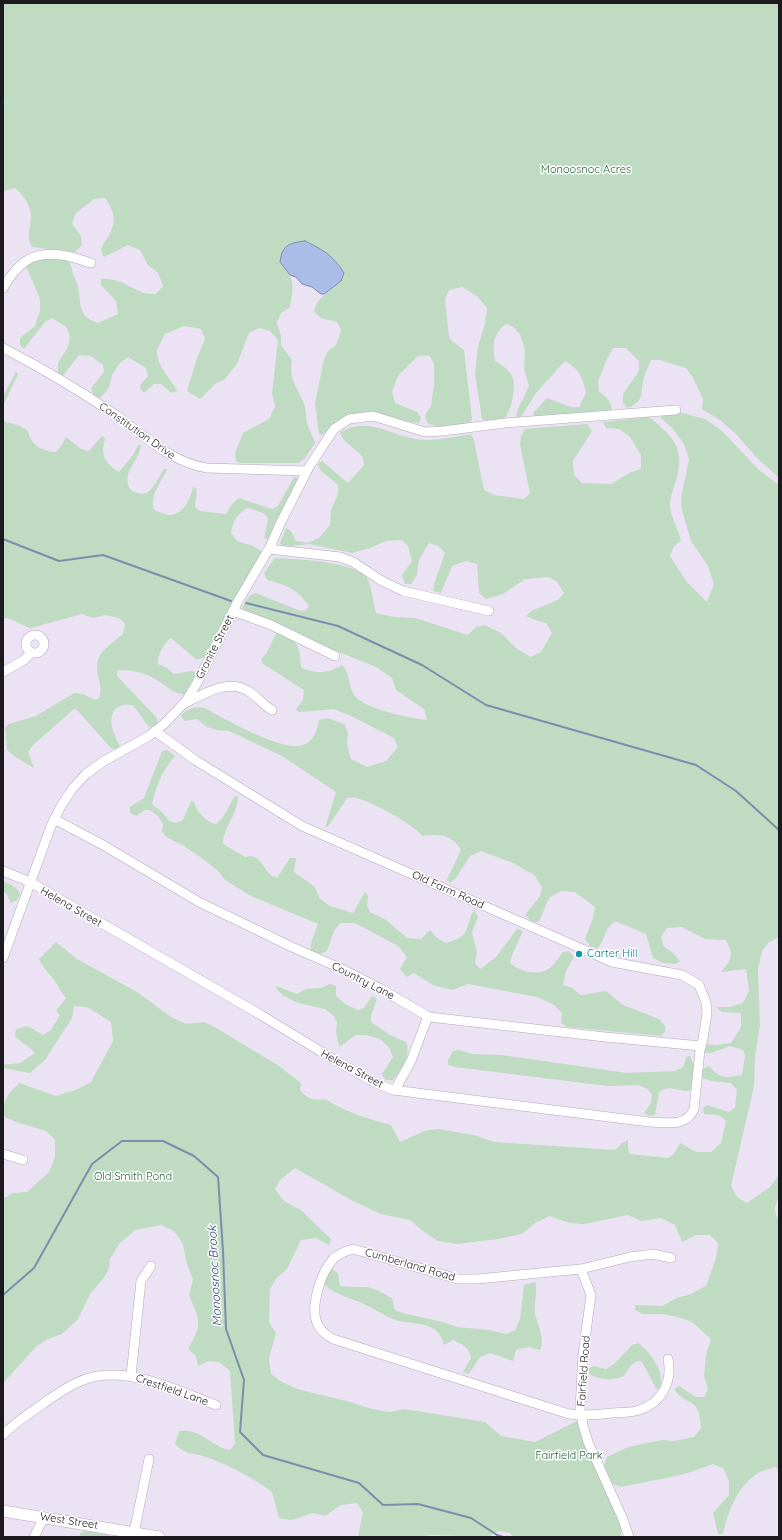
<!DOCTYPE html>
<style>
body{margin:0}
#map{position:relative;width:782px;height:1540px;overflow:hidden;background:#ebe2f3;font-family:Quicksand,sans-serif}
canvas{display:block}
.frame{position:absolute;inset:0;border:4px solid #1c191f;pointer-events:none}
</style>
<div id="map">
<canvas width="782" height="1540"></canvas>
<div class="frame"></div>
</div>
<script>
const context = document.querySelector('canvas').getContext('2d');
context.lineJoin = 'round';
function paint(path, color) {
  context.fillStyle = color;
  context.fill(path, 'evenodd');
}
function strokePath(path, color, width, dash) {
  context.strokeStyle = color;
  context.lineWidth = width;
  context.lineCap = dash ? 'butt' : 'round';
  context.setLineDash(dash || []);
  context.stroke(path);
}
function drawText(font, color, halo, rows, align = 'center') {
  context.font = font + ' Quicksand,sans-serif';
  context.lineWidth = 3;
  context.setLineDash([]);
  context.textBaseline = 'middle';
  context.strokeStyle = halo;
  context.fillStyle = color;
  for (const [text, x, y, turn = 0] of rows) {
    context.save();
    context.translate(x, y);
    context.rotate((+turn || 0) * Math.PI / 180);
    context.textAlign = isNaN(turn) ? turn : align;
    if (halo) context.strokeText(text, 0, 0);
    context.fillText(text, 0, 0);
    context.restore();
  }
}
paint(new Path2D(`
 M3 3H779V478L756 457 736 434 720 420 702 409 703 399 693 378 686 368 660 360H651C649 366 645 372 644 378 639 392 647 401 627 408L623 403V394L639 371V361L626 348H613L606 361 598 381 599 392C606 396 612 402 612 411L535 417 533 413 547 398 571 407H579L586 393C583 377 580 370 565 361L536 393 519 420 516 419 517 411 529 386 524 369 525 351 520 334 513 327 506 324C492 335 493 344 495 361 502 365 511 371 513 379 516 390 511 411 504 419L487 421 482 419 475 374 478 346 485 324 487 308 477 296 462 287 449 290 445 299 449 337 452 341 464 350 472 419 471 424C457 427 440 429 427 423L425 415 431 406 434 384V364L429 355 418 356 398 376 392 392 395 403 417 412 421 418 419 423C403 422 389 415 374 413 353 410 336 422 322 435L319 434 315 403 324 359 328 351 336 345 341 330 337 322 321 318 314 312C319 291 337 291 344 273 334 256 322 250 305 241L280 262C295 280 294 284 290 307L281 313 277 323 281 336V345L292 360C289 381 296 384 303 401 306 408 306 415 307 423 309 430 313 436 315 443L305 458 299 463H239L236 461 235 453 243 433 269 419 275 406 272 393 278 340 270 331 259 328 249 333 237 364 224 380 216 383 200 399 187 391 197 358 205 339 201 329 184 326 165 334C163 339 158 346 157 351 156 365 171 379 177 391L171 393 161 384H154L144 393 140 389 141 384 148 376 146 368 128 357 120 363 112 375 109 388 100 398 94 395 91 388 104 372 103 365 91 356 79 355 63 376 58 373V363L68 347 70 336 66 327 52 318 45 322 24 349 20 345V338L35 326 40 311V299L26 266C38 257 53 259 67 260 73 266 71 268 73 274 74 277 76 280 77 283 82 301 76 317 98 323L118 314 116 301 101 285V279C116 277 130 287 143 293 147 294 152 294 156 294L163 286 158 273 148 265 140 250 128 245 104 257 101 251C102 246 104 242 108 237 117 221 115 213 105 198L94 199 75 214 72 224 81 236 82 245 75 252 32 247C26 236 30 229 31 218 32 207 23 194 15 188L4 191 3 194V107L5 103 3 101Z
 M16 372 18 374 3 406V396Z
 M678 412 705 419 722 431 759 470 779 485V937L769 942 762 951 758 969 760 1025 755 1058 754 1086 731 1186 737 1197 747 1203 770 1187 779 1175C779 1180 780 1186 779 1192 778 1205 771 1206 779 1221V1471L776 1467C770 1469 763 1470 758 1473 737 1487 728 1511 723 1534H718L713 1513 729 1495V1481L724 1469 713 1464 691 1472 676 1476 620 1487 611 1483 604 1467 607 1457 628 1447 662 1440 674 1441 694 1437 701 1428C699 1394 688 1409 674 1389L679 1386 696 1397H704L708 1389 704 1376 706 1354 711 1339 692 1322 678 1317 662 1314H643L635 1310V1305L662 1306 677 1298 691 1294 706 1286 716 1258 718 1243 710 1235H696L682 1242 675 1225 661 1218 641 1221 628 1215 584 1224 570 1223 549 1216 535 1223 522 1234 498 1239 457 1244 438 1241 423 1231 410 1220 381 1214 353 1201 295 1168 281 1179 275 1189 284 1201 302 1211 331 1239 329 1245 316 1238 301 1240 287 1269 276 1279 270 1289 269 1322 276 1333 269 1358 271 1374 280 1381 297 1389 350 1402 372 1409 390 1412 404 1409 485 1422 501 1436 535 1442 583 1418 621 1519V1537H513L510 1533 499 1531 488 1537H484L434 1535 409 1537H358L363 1512 357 1503 341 1505 325 1516 313 1513 292 1520 279 1518 272 1492C252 1477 229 1465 206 1457 192 1452 187 1456 175 1444L179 1431C182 1431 185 1430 188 1431 204 1433 215 1448 230 1450L235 1444 230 1371 219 1362 208 1361 198 1366 196 1356 188 1349C203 1323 200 1322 189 1295L193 1280 186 1261 183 1244 174 1231 161 1225 135 1230 119 1244 110 1259 109 1269 103 1279 90 1294 78 1319 62 1334 48 1339 37 1346 3 1383V1199L13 1193 27 1192 49 1172 55 1157V1139L46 1131 16 1122 3 1116C3 1100 8 1094 19 1083L56 1096 78 1089 91 1082 113 1041 111 1022 87 1007 74 1006 72 1018 45 1060 30 1073 3 1068V1065L20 1063 35 1053 29 1047 15 1037 16 1029 28 1026 43 1035 51 1030 60 1015 56 1011 66 998C60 991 59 987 55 981 49 973 43 968 39 959L56 942 77 959 137 992 171 1017 186 1024 204 1022 213 1026 279 1066 301 1083 300 1090C307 1099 315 1101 325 1099 345 1112 368 1119 391 1125L400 1142 425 1131 438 1129 474 1135 494 1142 615 1150 622 1143 628 1140V1149L630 1154 668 1158 674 1154 680 1143 696 1152H711L721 1143 726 1121 719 1115 704 1114 703 1108 707 1105 729 1112 735 1108 737 1090 731 1083 711 1081 702 1078 701 1070 709 1066C720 1079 726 1078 742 1075L745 1056 743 1050 730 1046 711 1053H704L703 1044 716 1045 731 1043 741 1027V1013L722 1012 716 1007H730L743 1003 749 991 746 969 721 972C732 959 734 956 726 940L705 939 682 927 667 928 661 937 664 947 672 952 680 961 675 964 663 963 653 958 646 934 615 921 607 929 602 942 597 949 591 947 585 939 593 918 595 907 575 892 561 891 549 898 539 922H532L525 915 540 896 542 887 534 875 513 863 481 851 470 856 456 878 450 883 447 880 461 850C451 834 440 834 423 836 412 824 373 802 356 798 353 797 350 798 347 798L329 825 325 828 336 792 282 756 229 731 217 730 207 727 197 719 185 721 181 716C187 708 196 706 205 708 222 718 285 753 303 745 314 741 317 730 319 720L327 718 344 724 348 732 347 744 351 759 367 767 386 761 398 747 394 738 351 716 334 709 299 712 296 709 303 700 304 690 263 664 261 659 266 654 277 632C300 643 299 643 301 667 314 675 330 673 342 665 350 673 348 683 353 693 361 709 410 718 427 720L424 709 396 690 392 678 376 667 317 643 245 611 242 607 250 595 256 593 298 610 305 611 309 606C296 588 288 586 267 580L264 573 275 558C295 559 355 561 367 578 372 586 373 603 376 613L394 617 415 618 468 635 476 627 485 625 501 633 517 649 531 657 541 652 552 633 546 623 535 620 526 616 533 610 558 600 564 593 557 582 549 577 525 579 503 594 486 599 479 593 477 564 466 561 452 566 441 593 433 591 434 584 445 553 438 546 429 543 419 560 417 575 411 584H405L402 575 412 561 408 546 402 540 386 541 370 548 352 553 309 544 284 547 280 543 286 528 291 531 296 541 308 543 319 538 330 525 331 510 338 494V485L320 470 318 464 322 461 348 483 364 465 362 456 344 440 340 433C367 416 388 434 415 439 433 442 453 437 471 434L474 440 484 490 494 495 524 499 530 493 520 445 521 436 525 429 587 424 592 431 573 461 574 475 582 483 611 484 631 472 641 469V455L630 437 619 429 606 428 603 422 649 417C669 434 684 444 678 473 676 484 670 494 670 506 670 515 679 530 681 541L674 546 670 556 686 581 707 602 714 584 708 566 691 541 682 510 681 498 689 459 684 444 673 429 661 418V415Z
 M3 421 20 426 28 431C30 445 42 451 56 452L62 445 66 437 81 449 89 451 102 436 105 439C100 455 105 463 119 472L133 455 138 445H141C140 456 132 464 128 474 127 478 127 485 130 489 132 492 134 492 138 493 152 498 158 476 165 468L167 470C161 482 149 497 154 510 159 511 165 515 170 515 183 515 191 498 193 487L197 489 195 507 200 511 226 514 232 504 239 498 272 509 278 506 294 477 298 478 297 483 268 539 264 538 268 518C263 511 255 510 247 508 237 515 233 520 231 533L237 541 253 546 263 552 204 657 197 660 171 638C164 643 157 655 158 664L167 668 174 674 192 671 197 672 185 695C171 692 171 689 160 682 147 673 134 670 118 670L117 676 157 718 158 725 153 729 148 726 133 705C129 705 124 704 120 706 104 714 114 735 120 746L116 750 111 748 77 710 74 709 34 744 28 752 34 768 14 756 7 750 5 728 9 724 36 716 74 693 83 694 95 700 99 698C102 690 100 684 98 676 93 653 108 647 123 634L125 624 119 618 105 615 93 618 82 614 31 628C21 626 14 618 3 618Z
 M167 750 175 756C163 769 156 786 152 804L163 813 169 821 176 823 183 820 191 801 194 802C197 812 206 822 216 824L223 817 235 796H238C238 815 224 825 223 844L245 857C264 852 261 873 277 878L290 858H296L294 872 315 887 320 899 330 906 353 913 365 892 368 895 367 905 370 912 386 920 407 938 421 939 430 930 436 937 446 943C452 941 460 939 464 934 469 928 469 917 474 910L478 917 472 932 477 952 475 963 480 969 496 957 517 929 523 931 512 955 510 963C521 972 539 977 551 967 555 963 559 957 563 952L569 951 574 957 566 971 563 985 572 988 581 995 606 991 623 1005 659 1019 665 1026V1032L661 1036 567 1027 561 1023 562 1013 554 1005 537 997 468 984 452 990 433 985 414 973 407 977 400 969 407 957 398 946 355 923H340L334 931 327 951 320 954 310 950 312 940 318 924 251 896 225 880 218 871 203 859 184 846 168 838 162 832 163 824 158 816 150 810H145L136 816 130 813V807L144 798 162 751Z
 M3 881C11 884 17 887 20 894L17 900 11 903 6 893 3 892Z
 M330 984 336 986V996L345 1004 358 1010 364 1008 372 996 377 999 371 1016V1022L390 1035 406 1042C412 1055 401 1071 393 1080 387 1081 384 1080 382 1074L393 1057 389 1047 380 1039 366 1035H356L339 1047 336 1031 337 1022 334 1016 325 1009 298 1003 284 996 276 989V986L297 994 306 989 321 988Z
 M460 1050 472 1054 502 1055 627 1073 675 1071 683 1067 686 1057 690 1056 694 1065 691 1090C679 1094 672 1083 659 1092L655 1115 649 1116 644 1113 651 1103 652 1094 647 1089 639 1085 607 1086 455 1067 448 1065V1060L453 1051Z
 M330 1268 338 1273 340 1286C349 1287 357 1287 366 1287 375 1288 384 1294 392 1298L395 1310 402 1313 443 1322 457 1327 489 1330 506 1334 515 1330 520 1319 524 1285 535 1282C538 1290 534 1303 535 1313 537 1325 546 1339 540 1350L529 1347 516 1350 513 1361 491 1353 480 1357 469 1374 463 1372 471 1358C470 1348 462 1344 453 1340L444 1345C442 1338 439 1331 432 1328 423 1323 410 1323 399 1321 387 1318 377 1310 366 1305 352 1298 337 1296 325 1285V1277Z
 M638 1343C651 1352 667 1374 659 1390L656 1388 642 1362 637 1361 630 1366 624 1376C611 1381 601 1380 589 1374V1368L594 1366 606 1369 614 1364 632 1345Z
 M86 1531 108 1535 111 1537H80V1533Z`), '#bfdcc3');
const water = new Path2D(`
 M305 241C323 250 333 255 344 273L341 281 324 294H321L312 287 302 284 296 277 290 275 280 262C282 245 289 243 305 241Z`);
paint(water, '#a8bee9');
strokePath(water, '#7e8cac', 1);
strokePath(new Path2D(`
 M3 539 59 561 103 555 231 601
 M246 603 338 626 422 665 486 705 696 765 736 791 779 830
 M3 1295 34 1268 92 1164 122 1141H163L194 1156 218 1177 223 1251 226 1329 244 1380 240 1432 263 1455 359 1483 383 1505 418 1504 471 1518 497 1535 503 1537`), '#7e8cac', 2);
const minor = new Path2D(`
 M3 288C17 264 31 251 61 255 71 256 81 260 91 263
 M3 348C42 368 80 391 116 415 145 436 170 462 207 468L307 471
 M269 549 340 557 353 562 382 581 403 591 489 611
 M233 611 271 625 335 656
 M26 644a9 9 0 1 1 18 0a9 9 0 1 1-18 0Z
 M3 672 24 660 31 653
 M183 704C202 695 227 678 248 691 257 696 263 705 272 710
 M54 819 103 845 199 902 292 947 340 968 381 989 429 1017 605 1037 701 1046
 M3 871 30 882 261 1015 333 1059 376 1083 393 1090 649 1122C666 1122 686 1128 694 1109L700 1050 703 1039 707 1013 706 1002 699 985 682 975 612 962 302 826 195 760 155 731
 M3 958 51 826 61 806 73 788 86 774 104 761 149 736 164 724 186 701 197 683 237 603 270 547 280 524 309 467 334 429 349 419 373 416 425 432 443 431 505 423 676 410
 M395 1090 411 1061 428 1016
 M3 1154 23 1160
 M581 1269 591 1295 583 1354 580 1409 583 1425 588 1442 622 1517 629 1537
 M668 1359C673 1383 660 1405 636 1411 628 1413 620 1412 612 1413 597 1415 584 1416 569 1414L333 1339C328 1336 322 1332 319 1327 308 1309 321 1272 334 1258 340 1253 346 1251 353 1249L458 1279H477L581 1269 630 1257 653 1254 671 1258
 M131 1376 141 1281 151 1266
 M3 1435C15 1422 30 1413 44 1403 60 1392 78 1379 98 1376 138 1370 180 1392 216 1405
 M134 1533 149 1459
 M34 1537 44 1517`);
const major = new Path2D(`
 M3 1511 159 1537`);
strokePath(minor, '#b1a9b9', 10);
strokePath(major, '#b1a9b9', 12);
strokePath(minor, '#fff', 9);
strokePath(major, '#fff', 11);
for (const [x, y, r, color] of [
 [579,954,4,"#0f9aa8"]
]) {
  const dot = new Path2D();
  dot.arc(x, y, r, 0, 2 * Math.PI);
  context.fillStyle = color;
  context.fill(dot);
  strokePath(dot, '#fff', 1.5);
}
drawText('11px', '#225e32', '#fff', [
 ["Monoosnoc Acres",586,170],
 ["Old Smith Pond",133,1177],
 ["Fairfield Park",569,1456]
]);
drawText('11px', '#1c191f', '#fff', [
 ["Constitution Drive",137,431,35],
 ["Granite Street",215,647,-63],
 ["Old Farm Road",448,890,24],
 ["Helena Street",71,907,30],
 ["Country Lane",363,981,27],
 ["Helena Street",352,1069,28],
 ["Cumberland Road",410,1265,16],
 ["Fairfield Road",584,1371,-86],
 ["Crestfield Lane",172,1390,19],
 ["West Street",69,1521,9]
]);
drawText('11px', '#0d838f', '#fff', [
 ["Carter Hill",587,954]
], 'left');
drawText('italic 12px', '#213b6f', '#fff', [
 ["Monoosnoc Brook",215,1276,-93]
]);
</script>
